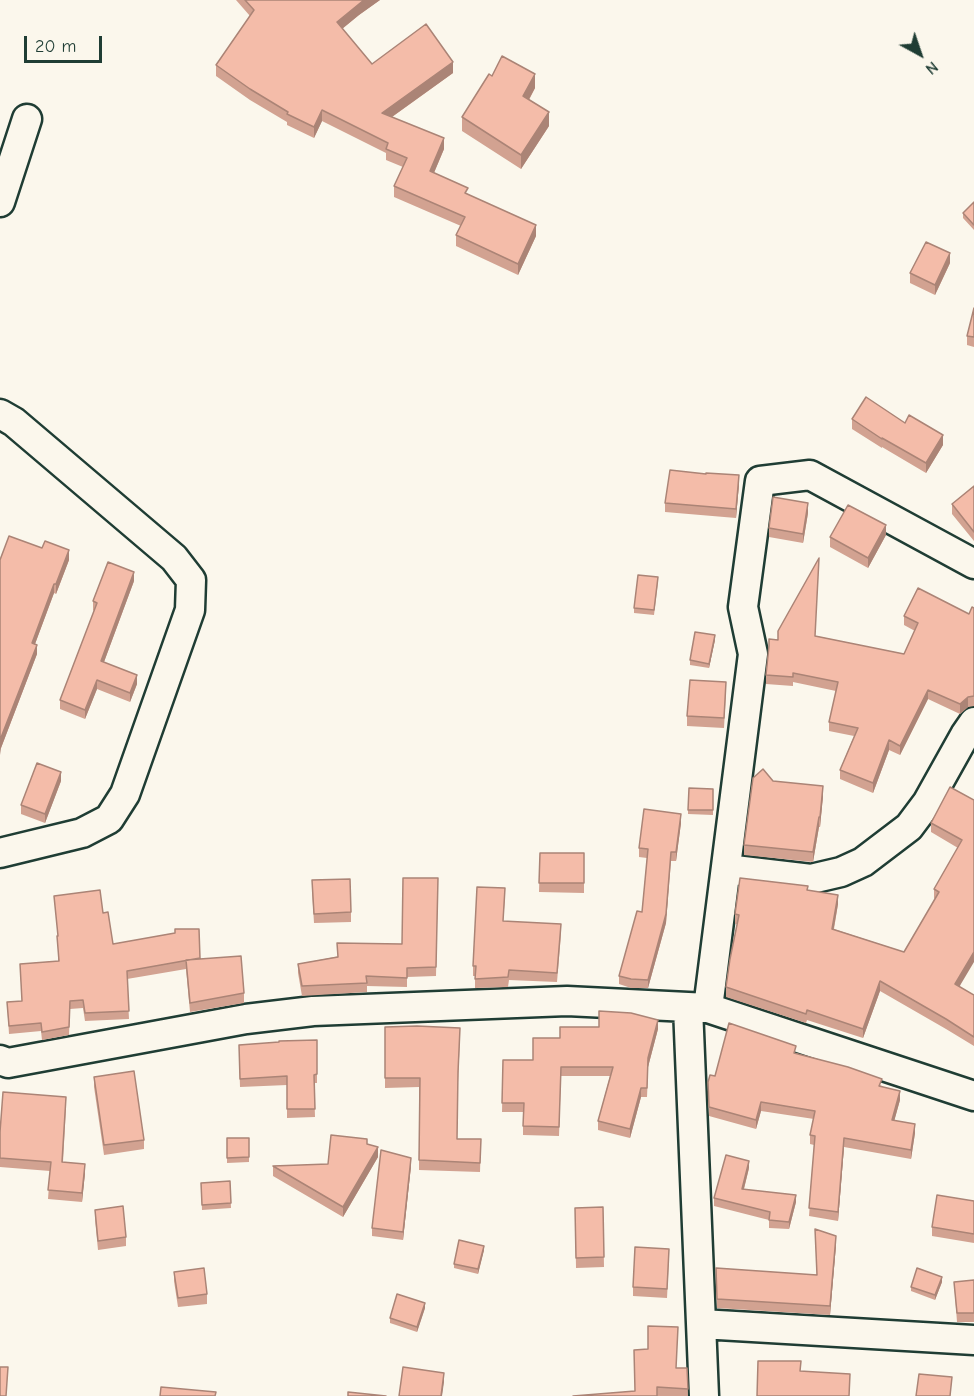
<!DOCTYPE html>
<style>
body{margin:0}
#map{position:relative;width:974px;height:1396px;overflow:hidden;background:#fbf7ec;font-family:"Comic Neue",sans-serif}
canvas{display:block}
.north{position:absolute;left:890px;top:24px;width:60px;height:60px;-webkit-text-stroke:4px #fbf7ec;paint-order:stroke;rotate:140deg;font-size:16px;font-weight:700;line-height:24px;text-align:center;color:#1f3d34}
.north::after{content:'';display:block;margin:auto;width:21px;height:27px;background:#1f3d34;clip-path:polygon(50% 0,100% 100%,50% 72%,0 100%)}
.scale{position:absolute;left:24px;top:36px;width:78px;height:27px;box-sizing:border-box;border:3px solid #1f3d34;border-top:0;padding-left:8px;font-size:18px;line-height:21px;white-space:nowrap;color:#1f3d34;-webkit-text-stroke:4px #fbf7ec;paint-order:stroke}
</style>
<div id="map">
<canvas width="974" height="1396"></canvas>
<div class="north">N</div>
<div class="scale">20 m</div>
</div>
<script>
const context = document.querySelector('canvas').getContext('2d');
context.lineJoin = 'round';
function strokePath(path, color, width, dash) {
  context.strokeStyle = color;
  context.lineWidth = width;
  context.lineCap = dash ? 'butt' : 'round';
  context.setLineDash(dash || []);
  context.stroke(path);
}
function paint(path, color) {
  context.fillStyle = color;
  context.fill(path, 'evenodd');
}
const minor = new Path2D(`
 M0 202 27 119
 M0 414 14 422 174 558 191 580 190 610 125 794 109 819 82 833 0 853
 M726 869 811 879 841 872 863 862 909 827 927 803 965 735 974 722
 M688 1007 704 1396
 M708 1008 753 654 743 607 760 481 810 475 974 564
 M0 1060 8 1063 246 1019 313 1011 567 1001 708 1008 974 1096
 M701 1324 974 1340`);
strokePath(minor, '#1f3d34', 33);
strokePath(minor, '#fbf7ec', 28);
paint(new Path2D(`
 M236 0H380L359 15 342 29 372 64 453 73 392 117 444 149 434 173 536 236 518 275 456 246V235L461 226 394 197V186L403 167 386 160V153L322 121 314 138 287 125V122L250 100 216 76V65L250 16Z
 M492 76 535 88 529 100 549 126 521 169 462 131V117Z
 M974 202V230L963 218V213Z
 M950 263 935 295 910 283V273Z
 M974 308V347L967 345V336Z
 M852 419 905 423 943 445 926 473 882 447V448L852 429Z
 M739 484 736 518 665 512V503Z
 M974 486V541L952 514V504Z
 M808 513 803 543 769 537V528Z
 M886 535 868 568 830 547V537Z
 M0 560H69L56 594 54 593 35 644 37 654 1 748V753Z
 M134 581 104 662 137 684 130 702 97 689 85 719 60 709V700L94 611 93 610V601Z
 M658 582 654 615 634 613V608Z
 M974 608V706L968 707 960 714 928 699 900 755 889 750 873 793 840 779V770L854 736 829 731V722L836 691 793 682V686L766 684V675L769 650V639L778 640 816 636 904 654 915 631 904 625V616L969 614Z
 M715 640 709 668 690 665V660Z
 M726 692 724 728 687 726V716Z
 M61 781 45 823 21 814V805Z
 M773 781 823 796 820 827H819L813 862 744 855V845Z
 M713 789V815L688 814V810Z
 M974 800 960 987 974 995V1046L946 1029 880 991 863 1038 807 1020 806 1023 726 997V987L737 924H735V914L808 890 838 904 834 929 904 952 935 899 934 898V889L958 848 931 832V823Z
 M681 823 676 861H671L666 923 648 988H631L619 984V976L642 912 647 858 639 857V848Z
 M540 853H584V893L539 892Z
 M438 878 436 976 407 977V987L367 986V992L302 996 298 973V964L402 944Z
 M312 890 351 912V922L314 923Z
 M54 896 103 913 113 944 199 929 200 959 244 993V1003L190 1012 186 969 127 979 129 1019 85 1021 83 1008 70 1009 69 1035 42 1040 41 1031 9 1034 7 1002 22 1001 20 964 58 961V936Z
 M505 898 503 921 561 934 557 982 509 980 508 987 475 988V976H473V966Z
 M385 1027 460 1038 458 1082 457 1139H481L480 1172 419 1170V1087L385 1088Z
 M658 1029 648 1067 647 1097H641L630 1138 598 1130V1121L610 1076H561L559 1136 523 1135V1112H502L503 1060H533L560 1038Z
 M317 1040V1083H314L315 1117 287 1118V1085L240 1087 239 1053 279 1042Z
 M796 1053 882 1086 900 1100 894 1121 915 1133 911 1159 844 1147 838 1221 809 1216 814 1145 810 1144V1135L814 1119 761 1111 756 1129 709 1116 708 1082 715 1076Z
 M94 1077 144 1140V1149L104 1155 94 1087Z
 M66 1107 63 1162 85 1173 82 1202 48 1199 50 1171 0 1167V1132Z
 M227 1138H249V1162L227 1163Z
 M367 1144 378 1157 343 1217 273 1176V1166L328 1164Z
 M411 1166 403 1240 372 1236V1228Z
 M749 1168 744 1189 796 1202 789 1229 769 1228V1220L714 1206V1198Z
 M230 1181 231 1208 202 1210 201 1183Z
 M974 1201V1243L932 1236V1227Z
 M603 1207 604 1267 576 1268 575 1208Z
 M95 1210 126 1237V1246L98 1250 95 1219Z
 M815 1229 836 1245 830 1315 717 1308 716 1268 817 1275Z
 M484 1250 478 1274 454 1268V1264Z
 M669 1258 667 1298 633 1296V1287Z
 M174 1272 207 1294V1304L178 1307 174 1281Z
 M974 1280V1322H957L954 1282Z
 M942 1282 935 1300 911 1291V1287Z
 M425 1308 417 1332 390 1323V1318Z
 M676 1368H687L688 1396H573L635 1391Z`), '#d2a291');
paint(new Path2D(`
 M364 0H380L359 15 337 33V22Z
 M453 62V73L382 124V113Z
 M535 74V88L523 110V96Z
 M322 110V121L314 138V127Z
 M549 112V126L521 169V155Z
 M444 138V149L430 182V171Z
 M536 225V236L518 275V264Z
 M950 253V263L935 295V285Z
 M943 435V445L926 473V463Z
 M739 475V484L736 518V509Z
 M808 503V513L803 543V534Z
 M886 525V535L868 568V558Z
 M69 550V560L56 594V584Z
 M134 572V581L101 670V661Z
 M54 584V593L32 652V643Z
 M715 635V640L709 668V664Z
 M37 645V654L1 748 0 755V740Z
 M137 675V684L130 702V693Z
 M97 680V689L85 719V710Z
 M928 690V699L900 755V746Z
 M968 697V707L960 714V704Z
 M889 740V750L873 793V783Z
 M61 772V781L45 823V814Z
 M823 786V796L820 827V817Z
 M681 814V823L676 861V852Z
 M819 817V827L813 862V852Z
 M671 852 666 923 648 988V980Z
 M838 895V904L832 938V929Z
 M974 952V962L955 994V984Z
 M880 981V991L863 1038V1029Z
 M658 1020V1029L648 1067 647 1097 648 1058Z
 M641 1088V1097L630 1138V1129Z
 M900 1091V1100L892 1129V1120Z
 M761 1102V1111L756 1129V1120Z
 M915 1124V1133L911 1159V1150Z
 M844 1138V1147L838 1221V1212Z
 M378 1147V1157L343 1217V1207Z
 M411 1158V1166L403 1240V1232Z
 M749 1161V1168L742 1196V1189Z
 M85 1164V1173L82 1202V1193Z
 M796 1195V1202L789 1229V1222Z
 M836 1236V1245L830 1315V1306Z
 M484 1246V1250L478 1274V1269Z
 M942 1277V1282L935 1300V1295Z
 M425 1303V1308L417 1332V1327Z
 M444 1373V1382L442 1396H441Z`), '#ab8476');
const building = new Path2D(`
 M245 0H364L337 22 372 64 426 24 453 62 382 113 444 138 430 171 468 188 465 193 536 225 518 264 456 235 465 217 394 186 407 158 386 149 388 143 322 110 314 127 287 114 288 112 250 89 216 65 254 10Z
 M502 56 535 74 523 96 549 112 521 155 462 117 489 74 492 76Z
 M974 202V225L963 213Z
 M926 242 950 253 935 285 910 273Z
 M974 308V337L967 336Z
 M866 397 905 423 909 415 943 435 926 463 882 438V439L852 419Z
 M670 470 706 474V473L739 475 736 509 665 503Z
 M974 486V532L952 504Z
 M773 497 808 503 803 534 769 528Z
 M848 505 886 525 868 558 830 537Z
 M9 536 42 548 45 541 69 550 56 584H54L32 643 37 645 0 740V560Z
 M819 558 815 636 904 654 918 623 904 616 918 588 969 614 972 607 974 608V696L968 697 960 704 928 690 900 746 889 740 873 783 840 770 858 728 829 722 838 682 793 673V677L766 675 769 646V639L778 640V631Z
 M108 562 134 572 101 661 137 675 130 693 97 680 85 710 60 700 97 603 93 601Z
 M638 575 658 577 654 610 634 608Z
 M695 632 715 635 709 664 690 660Z
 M690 680 726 682 724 718 687 716Z
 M37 763 61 772 45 814 21 805Z
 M763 769 773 781 823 786 820 817H819L813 852 744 845 753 778Z
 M950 787 974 800V952L955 984 974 995V1037L946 1019 880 981 863 1029 807 1010 806 1014 726 987 730 959 739 915 735 914 740 878 808 886 807 890 838 895 832 929 904 952 939 892 934 889 962 840 931 823Z
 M689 788 713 789V810H688Z
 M644 809 681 814 676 852H671L666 914 648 980 631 979 619 976 637 911 642 912 648 849 639 848Z
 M540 853H584V883H539Z
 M403 878H438L436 967 407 968V978L366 976 367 983 302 986 298 964 338 957 337 943 402 944Z
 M350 879 351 912 314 914 312 880Z
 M477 887 505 888 503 921 561 924 557 973 509 970 508 977 475 979 476 966H473Z
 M100 890 103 913 108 912 113 944 175 933V929H199L200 958 127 971 129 1011 85 1013 83 1000 70 1001 69 1027 42 1032 41 1023 9 1026 7 1002 22 1001 20 964 59 961 57 936H58L54 896Z
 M241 956 244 993 190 1003 186 960Z
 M599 1011 631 1013 658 1020 648 1058 647 1088H641L630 1129 598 1121 613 1067H561L559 1127 523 1126 524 1103H502L503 1060H533V1038H560V1027H599Z
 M729 1023 796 1046 794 1053 848 1067 882 1079 879 1086 900 1091 892 1120 915 1124 911 1150 844 1138 838 1212 809 1208 815 1136 810 1135 815 1111 761 1102 756 1120 709 1107 708 1082 710 1075 715 1076Z
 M417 1026 460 1028 458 1072 457 1139H481L480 1163 419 1160 420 1078H385V1027Z
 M317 1040V1074L314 1075 315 1109H287V1076L240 1079 239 1045 279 1042V1041Z
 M134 1071 144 1140 104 1145 94 1077Z
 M3 1092 66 1097 62 1162 85 1164 82 1193 48 1190 51 1162 0 1158V1132Z
 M331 1135 367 1139V1144L378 1147 343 1207 273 1166 328 1164Z
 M227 1138H249V1157L227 1158Z
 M381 1150 411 1158 403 1232 372 1228Z
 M726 1155 749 1161 742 1189 796 1195 789 1222 769 1220 770 1212 714 1198Z
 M230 1181 231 1203 202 1205 201 1183Z
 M937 1195 974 1201V1234L932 1227Z
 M123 1206 126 1237 98 1241 95 1210Z
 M603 1207 604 1257 576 1258 575 1208Z
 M815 1229 836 1236 830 1306 717 1299 716 1268 817 1275Z
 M459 1240 484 1246 478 1269 454 1264Z
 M635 1247 669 1249 667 1289 633 1287Z
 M204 1268 207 1294 178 1298 174 1272Z
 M917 1268 942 1277 935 1295 911 1287Z
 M974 1280V1313H957L954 1282Z
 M397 1294 425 1303 417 1327 390 1318Z
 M648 1326 678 1327 676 1368H687L688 1389 657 1387V1396H573L635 1391 634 1350 648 1349Z
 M758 1361H801L800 1371 850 1374 849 1396H757Z
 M0 1367H8L6 1396H0Z
 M403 1367 444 1373 441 1396H399Z
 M919 1374 952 1377 950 1396H916Z
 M161 1387 216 1392 215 1396H160Z
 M348 1392 386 1396H348Z`);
paint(building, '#f4bca9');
strokePath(building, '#ab8476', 1.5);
</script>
